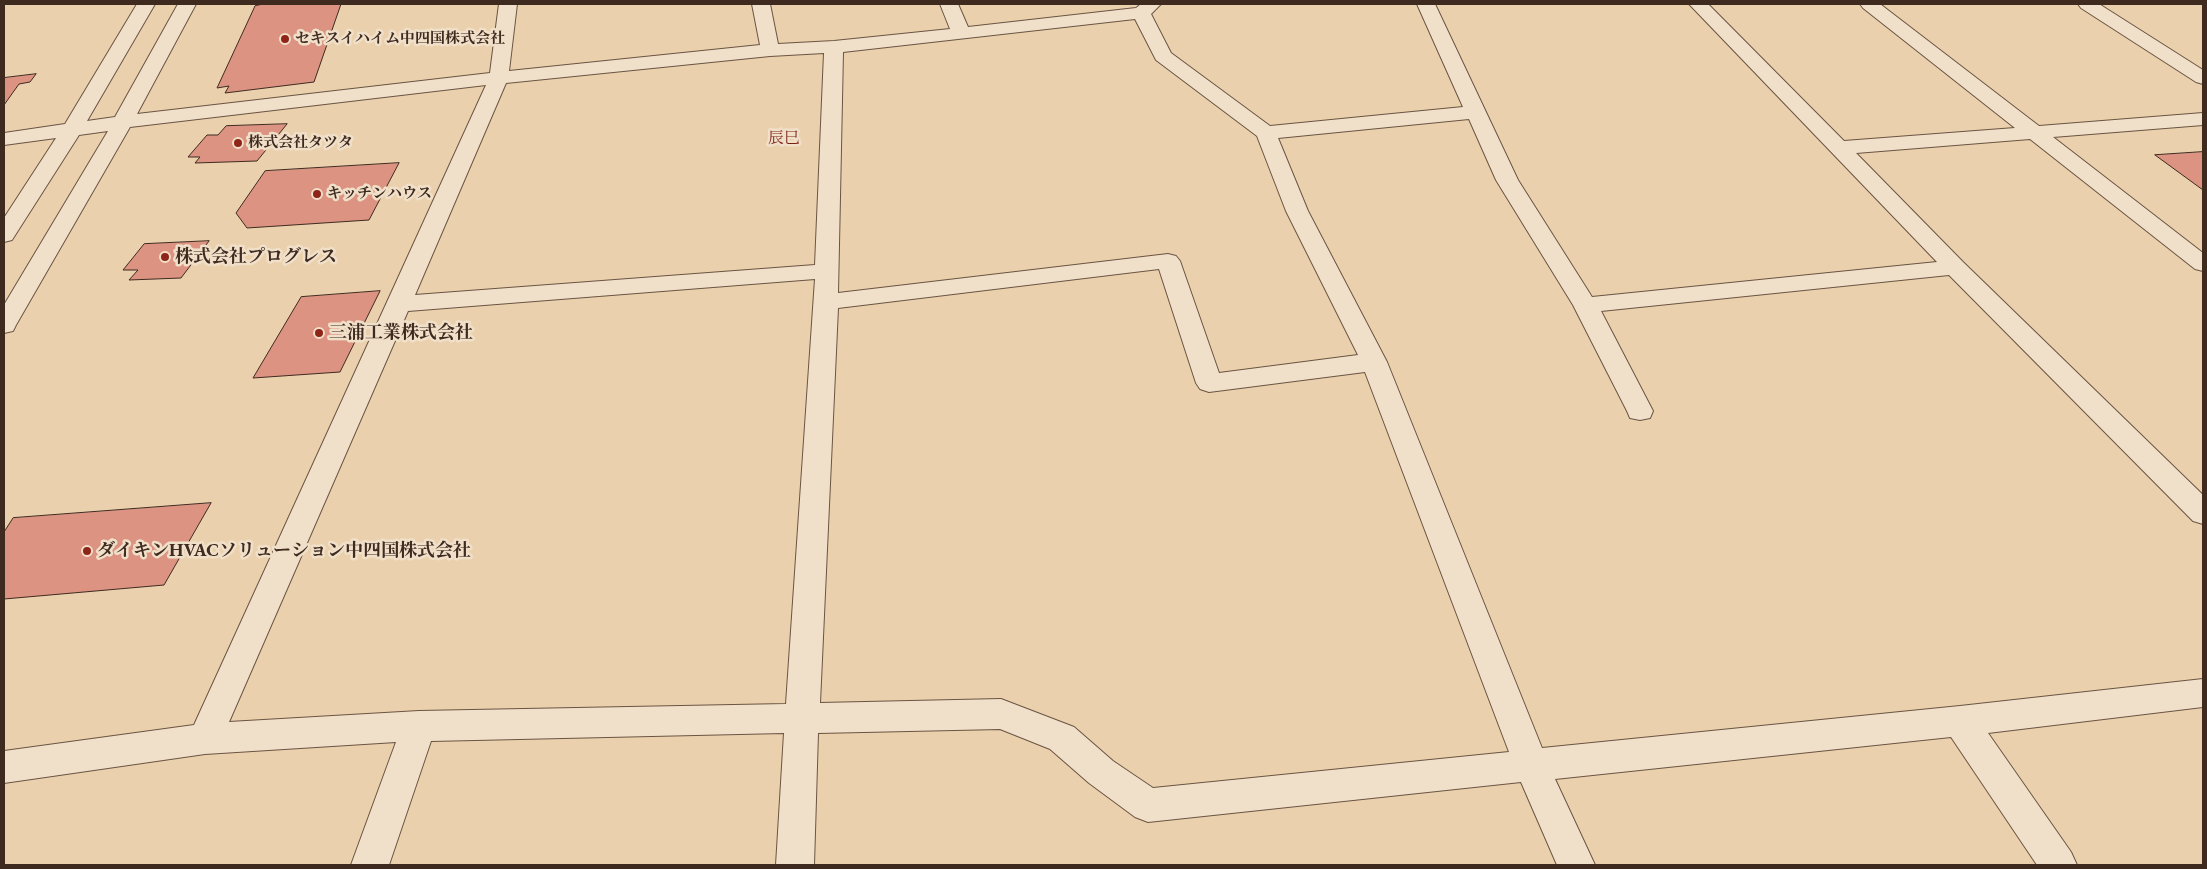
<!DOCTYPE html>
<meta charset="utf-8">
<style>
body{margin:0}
#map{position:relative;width:2207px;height:869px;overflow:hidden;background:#ead0ac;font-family:"EB Garamond",serif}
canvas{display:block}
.frame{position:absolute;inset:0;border:5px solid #3f2a20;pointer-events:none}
</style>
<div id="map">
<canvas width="2207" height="869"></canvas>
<div class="frame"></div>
</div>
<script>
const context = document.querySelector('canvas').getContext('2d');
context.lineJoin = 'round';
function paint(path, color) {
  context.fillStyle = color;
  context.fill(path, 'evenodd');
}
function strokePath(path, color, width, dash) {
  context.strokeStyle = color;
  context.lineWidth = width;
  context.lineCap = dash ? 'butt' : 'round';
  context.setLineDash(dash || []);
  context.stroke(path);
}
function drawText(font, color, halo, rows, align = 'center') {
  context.font = font + ' "EB Garamond","Noto Serif JP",serif';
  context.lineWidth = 5;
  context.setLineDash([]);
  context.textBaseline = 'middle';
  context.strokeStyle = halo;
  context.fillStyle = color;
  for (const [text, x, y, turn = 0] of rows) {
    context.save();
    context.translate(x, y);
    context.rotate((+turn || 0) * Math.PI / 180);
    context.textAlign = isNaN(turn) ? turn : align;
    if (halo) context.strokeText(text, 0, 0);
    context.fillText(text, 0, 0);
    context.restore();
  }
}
const building = new Path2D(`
 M264 4H341L314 82 225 93 229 86 217 88 255 6Z
 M36 74 30 82 19 84 4 105V78Z
 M287 124 257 161 195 163 200 157H188L207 135H218L226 126Z
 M2203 152V190L2155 155Z
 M399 163 369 220 247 228 236 213 265 171Z
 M209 241 181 278 129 280 138 270H123L144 244Z
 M380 291 340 372 253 378 301 297Z
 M211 503 164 585 4 599V532L13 518Z`);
paint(building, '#dc9382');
strokePath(building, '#3f2a20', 1);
const minor = new Path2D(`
 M137 4H155L87 121 115 117 178 4H196L137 114 490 73 499 4H517L509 71 760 45 752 4H770L778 44 834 41 950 29 940 4H958L968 27 1136 8 1141 4H1161L1151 14 1171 53 1270 126 1463 107 1417 4H1435L1518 180 1592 297 1937 262 1689 4H1708L1844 141 2015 128 1863 8 1860 4H1880L2039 126 2203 113V125L2053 137 2203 253V271L2195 269 2030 139 1856 153 1963 262 2203 495V524L2193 521 1949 275 1601 311 1653 411 1650 418 1640 420 1630 418 1627 411 1573 305 1496 180 1469 119 1278 138 1308 211 1387 362 1542 748 1960 706 2203 679V707L1988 733 2071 852 2077 865H2037L1951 737 1555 779 1595 865H1557L1521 782 1148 822 1135 817 1089 783 1050 749 1000 729 818 733 814 865H776L784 733 431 741 389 865H351L396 742 205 754 4 783V751L194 725 486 85 130 127 16 325 13 331 4 333V305L108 131 79 135 12 240 4 242V218L56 138 4 145V133L65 124ZM1135 19 1156 60 1257 136 1286 211 1358 355 1219 373 1180 261 1176 256 1168 254 838 293 843 52ZM824 53 815 265 415 295 506 83 770 56ZM1159 269 1196 383 1200 389 1209 392 1365 372 1509 752 1153 788 1113 761 1074 727 1001 699 820 703 838 308ZM815 279 786 704 419 711 229 722 408 311Z
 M2078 4H2099L2203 70V84L2196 82 2081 8Z`);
strokePath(minor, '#6a5443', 2);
paint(minor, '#f1e0c9');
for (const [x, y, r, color] of [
 [285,39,5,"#8f2418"],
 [238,143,5,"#8f2418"],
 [317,194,5,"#8f2418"],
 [165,257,5,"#8f2418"],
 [319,333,5,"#8f2418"],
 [87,551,5,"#8f2418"]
]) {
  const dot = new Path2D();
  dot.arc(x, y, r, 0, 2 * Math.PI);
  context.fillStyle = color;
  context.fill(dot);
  strokePath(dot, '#f1e0c9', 2);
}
drawText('bold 15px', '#3f2a20', '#f1e0c9', [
 ["セキスイハイム中四国株式会社",295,39],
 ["株式会社タツタ",248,143],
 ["キッチンハウス",327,194]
], 'left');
drawText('16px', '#7a1f14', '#f1e0c9', [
 ["辰巳",784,139]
]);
drawText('bold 18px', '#3f2a20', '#f1e0c9', [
 ["株式会社プログレス",175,257],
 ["三浦工業株式会社",329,333],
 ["ダイキンHVACソリューション中四国株式会社",97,551]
], 'left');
</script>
